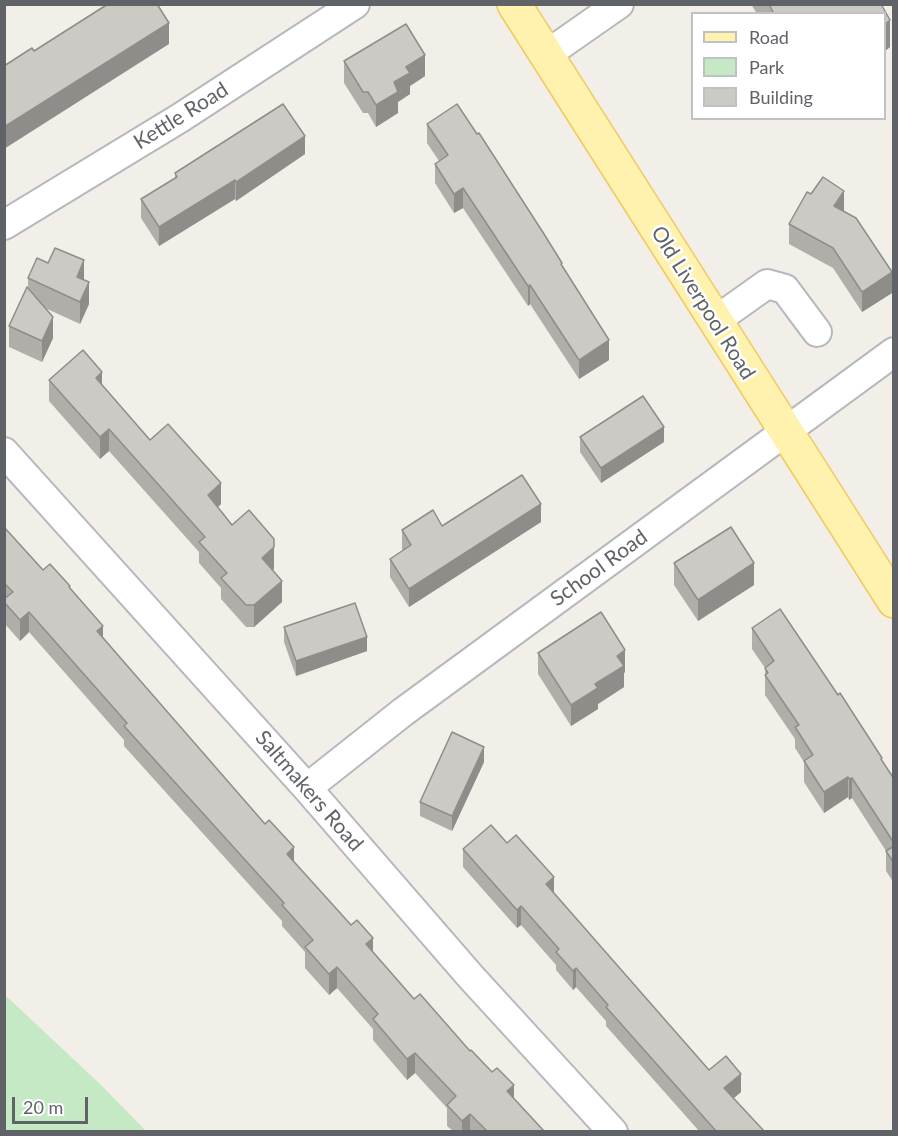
<!DOCTYPE html>
<style>
body{margin:0}
#map{position:relative;width:898px;height:1136px;overflow:hidden;background:#f1efe8;font-family:Lato,sans-serif}
canvas{display:block}
.frame{position:absolute;inset:0;border:6px solid #5f6368;pointer-events:none}
.legend{position:absolute;left:691px;top:12px;width:195px;height:108px;box-sizing:border-box;background:#fff;border:2px solid #bfc1c3;margin:0;padding:8px 10px;list-style:none;font-size:18px;color:#5f6368}
.legend li{display:flex;align-items:center;gap:12px;height:30px}
.legend b{width:30px;border:2px solid #bfc1c3}
.scale{position:absolute;left:12px;top:1097px;width:76px;height:27px;box-sizing:border-box;border:3px solid #5f6368;border-top:0;padding-left:8px;font-size:18px;line-height:21px;white-space:nowrap;color:#5f6368;-webkit-text-stroke:4px #fff;paint-order:stroke}
</style>
<div id="map">
<canvas width="898" height="1136"></canvas>
<div class="frame"></div>
<ul class="legend">
<li><b style="height:8px;background:#fff2af"></b>Road</li>
<li><b style="height:16px;background:#c5e8c5"></b>Park</li>
<li><b style="height:16px;background:#cccac5"></b>Building</li>
</ul>
<div class="scale">20 m</div>
</div>
<script>
const context = document.querySelector('canvas').getContext('2d');
context.lineJoin = 'round';
function paint(path, color) {
  context.fillStyle = color;
  context.fill(path, 'evenodd');
}
function strokePath(path, color, width, dash) {
  context.strokeStyle = color;
  context.lineWidth = width;
  context.lineCap = dash ? 'butt' : 'round';
  context.setLineDash(dash || []);
  context.stroke(path);
}
function drawText(font, color, halo, rows, align = 'center') {
  context.font = font + ' Lato,sans-serif';
  context.lineWidth = 5;
  context.setLineDash([]);
  context.textBaseline = 'middle';
  context.strokeStyle = halo;
  context.fillStyle = color;
  for (const [text, x, y, turn = 0] of rows) {
    context.save();
    context.translate(x, y);
    context.rotate((+turn || 0) * Math.PI / 180);
    context.textAlign = isNaN(turn) ? turn : align;
    if (halo) context.strokeText(text, 0, 0);
    context.fillText(text, 0, 0);
    context.restore();
  }
}
paint(new Path2D(`
 M4 994 102 1086 146 1131H5Z`), '#c5e8c5');
const minor = new Path2D(`
 M546 55 619 4
 M4 225 180 118 355 4
 M715 321 767 284 785 289 817 332
 M4 452 307 788 471 977 613 1132
 M307 788 403 712 894 352`);
const major = new Path2D(`
 M514 4 894 601`);
strokePath(minor, '#b5b8bc', 32);
strokePath(major, '#f2c960', 36);
strokePath(minor, '#fff', 28);
strokePath(major, '#fff2af', 33);
paint(new Path2D(`
 M751 4H881L890 20V47L885 51V14H757Z
 M344 61 425 76 410 86V94L398 102V113L376 127 368 113H363L344 83Z
 M427 124 562 267 609 360 579 379 530 304 528 306 463 208 454 213 435 183V164L439 161 427 143Z
 M305 154 236 201 235 199 159 246 141 218V199L175 178V173Z
 M811 194 844 212 892 293 862 312 833 268 789 244V224Z
 M48 263 84 280 89 304 80 324 45 308 53 338 42 362 9 347V326L28 288V278Z
 M49 380 102 386 150 440 221 504 218 507 232 525 274 569 273 570 282 602 254 627H246L221 599V588L199 563V552L109 451 100 459 49 401Z
 M580 437 664 442 601 483 580 452Z
 M541 522 409 607 390 577V559L403 551 402 549V530L442 526Z
 M4 527 43 570 70 589 103 637 294 862 414 999 470 1051 544 1131H453L447 1126V1108L415 1073 407 1080 373 1040V1029L337 988 329 995 305 968V952L282 926V921L124 746V740L29 632 20 641 4 623Z
 M674 563 754 585 698 621 674 585Z
 M284 627 367 651 296 676 284 642Z
 M752 628 882 761 894 779V883L886 871V851L852 798 849 800 848 797 824 813 804 782V762L795 748V739L765 695V668L752 649Z
 M538 653 625 672 624 673V687L598 704V709L571 726 538 674Z
 M484 762 452 831 420 816V802Z
 M463 849 554 893 709 1070 741 1092 734 1098 764 1131H699L606 1026V1021L576 987 573 990 556 970V965L521 925 517 928 463 867Z`), '#afaea9');
paint(new Path2D(`
 M890 20V47L885 51V24Z
 M169 23V44L4 149V127Z
 M425 55V76L410 86V94L398 102V113L376 127V105L406 67Z
 M305 136V154L236 201V182Z
 M235 180V199L159 246V227Z
 M463 188V208L454 213V194Z
 M844 191V211L834 206Z
 M84 260V282L77 277Z
 M892 272V293L862 312V292Z
 M89 282V304L80 324V302Z
 M530 285V304L528 306V286Z
 M53 317V338L42 362V341Z
 M609 340V360L579 379V360Z
 M102 372V393L96 378Z
 M664 427V442L601 483V468Z
 M109 429V451L100 459V437Z
 M221 483V504L208 516V495Z
 M541 504V522L409 607V589Z
 M274 547V569L262 579V558Z
 M754 563V585L698 621V600Z
 M282 581V602L254 627V605Z
 M29 612V632L20 641V620Z
 M103 626V646L97 631Z
 M367 637V651L296 676V661Z
 M625 650V672L624 673V687L598 704V709L571 726V705L595 684 617 656Z
 M484 747V762L452 831V816Z
 M848 777V797L824 813V792Z
 M852 778V798L849 800V779Z
 M294 847V868L287 854Z
 M554 877V896L546 884Z
 M521 906V925L517 928V910Z
 M373 938V959L366 944Z
 M337 967V988L329 995V974Z
 M576 968V987L573 990V971Z
 M415 1053V1073L407 1080V1059Z
 M741 1074V1092L724 1106V1088Z
 M514 1085V1106L507 1091Z
 M470 1114V1131H462V1121Z`), '#8f8d8a');
const building = new Path2D(`
 M108 4H157L169 23 4 127V66L32 48 34 51Z
 M769 4H881L890 20 885 24V14H774Z
 M406 24 425 55 406 67 410 73 394 82 398 92 376 105 368 92H363L344 61Z
 M283 104 305 136 236 182 235 180 159 227 141 199 177 177 175 173Z
 M457 104 477 134 479 133 544 234 562 263 561 264 609 340 579 360 530 285 528 286 463 188 454 194 435 164 448 155 427 124Z
 M823 177 844 191 834 206 856 218 892 272 862 292 833 248 789 224 807 192 811 194Z
 M55 248 84 260 77 277 89 282 80 302 28 278 37 258 48 263Z
 M27 287 53 317 42 341 9 326Z
 M83 350 102 372 96 378 150 440 168 424 221 483 208 495 232 525 249 510 274 539V547L262 558 282 581 254 605H246L221 578 227 573 199 542 205 537 109 429 100 437 49 380Z
 M643 396 664 427 601 468 580 437Z
 M522 475 541 504 409 589 390 559 411 545 402 530 433 510 442 526Z
 M4 527 43 570 50 564 70 586 69 587 103 626 97 631 265 824 269 820 294 847 287 854 351 925 357 920 373 938 366 944 414 999 420 994 470 1051 471 1050 492 1072 497 1068 514 1085 507 1091 544 1131H487L470 1114 462 1121 447 1105 456 1096 415 1053 407 1059 373 1019 378 1014 337 967 329 974 305 947 313 940 282 905 284 903 124 726 127 723 29 612 20 620 4 602V599L13 592 4 583Z
 M731 527 754 563 698 600 674 563Z
 M355 603 367 637 296 661 284 627Z
 M780 609 838 695 840 693 882 758 881 759 894 779V843L852 778 849 779 848 777 824 792 804 761 813 755 795 727 799 725 765 675 768 673 765 668 774 661 752 628Z
 M601 612 625 650 617 656 624 666 595 684 598 688 571 705 538 653Z
 M452 732 484 747 452 816 420 802Z
 M491 825 507 843 516 835 554 877 546 884 709 1070 726 1056 741 1074 724 1088 764 1131H716L606 1007 608 1005 576 968 573 971 556 952 559 949 521 906 517 910 463 849Z
 M894 846V863L886 851Z`);
paint(building, '#cccac5');
strokePath(building, '#8f8d8a', 1.5);
drawText('21px', '#5f6368', '#fff', [
 ["Kettle Road",181,116,-32],
 ["Old Liverpool Road",703,303,58],
 ["School Road",599,568,-36],
 ["Saltmakers Road",309,791,49]
]);
</script>
